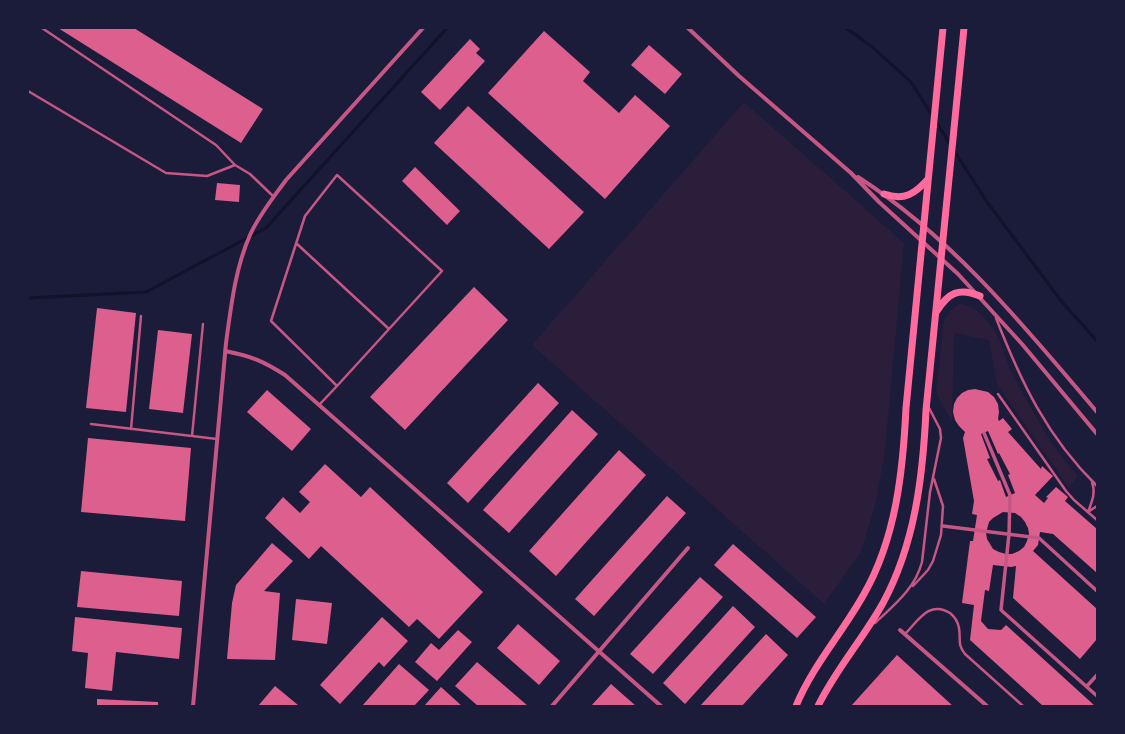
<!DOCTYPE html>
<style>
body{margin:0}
#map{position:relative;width:1125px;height:734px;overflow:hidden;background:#1b1b3a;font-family:Rubik,sans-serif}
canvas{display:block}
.frame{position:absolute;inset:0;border:29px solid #1b1b3a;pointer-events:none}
</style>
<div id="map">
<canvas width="1125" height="734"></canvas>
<div class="frame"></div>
</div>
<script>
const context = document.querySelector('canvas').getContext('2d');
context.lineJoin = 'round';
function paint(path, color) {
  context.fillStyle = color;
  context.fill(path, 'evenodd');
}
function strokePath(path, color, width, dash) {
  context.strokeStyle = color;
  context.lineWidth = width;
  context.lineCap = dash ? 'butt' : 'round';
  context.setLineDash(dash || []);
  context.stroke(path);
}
paint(new Path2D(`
 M744 102 904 243 885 451 876 502 861 552 824 604 532 345Z
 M959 304C975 305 985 317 994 330 1002 342 1005 359 1012 373 1025 397 1038 422 1053 445 1061 456 1070 466 1078 476L1069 488 997 384 989 340 954 333 952 421 942 405 936 391 944 320 951 310Z`), '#2a1e3b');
strokePath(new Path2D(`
 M846 28 871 46 911 82 950 144
 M953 149 987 202 1062 302 1097 341
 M28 298 146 292 266 228 447 28`), '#12122b', 3);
paint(new Path2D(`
 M58 28H134L263 109 241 143Z
 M544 31 590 72 583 81 619 113 635 95 670 126 605 199 488 93Z
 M470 39 480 49 476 53 485 61 440 110 421 92Z
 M649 45 682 74 665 94 631 65Z
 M468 106 584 212 549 249 434 143Z
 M415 167 460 211 447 225 402 181Z
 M217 183 240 185 239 202 215 200Z
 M474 287 508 320 405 430 370 397Z
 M97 308 136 313 126 412 86 408Z
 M158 330 192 334 183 413 149 409Z
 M538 383 559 403 468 503 447 483Z
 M975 389 988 392 994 397 998 404 999 412 998 419 999 421 1003 418 1012 429 1008 432 1041 469 1042 466 1053 476 1035 495 1044 503 1048 498 1046 497 1056 487 1068 497 1065 501 1097 529V573L1053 534 1040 532 1038 545 1033 551 1097 609V639L1080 659 1013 598 1016 566 1011 567 993 565 989 591 985 590 981 621 988 629 1001 630 1006 625 1095 706H1043L970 640 974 605 962 603 970 541H973L977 515 972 514 974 501 963 438 965 432 959 426 955 420 953 412 954 404 957 398 962 393 968 390ZM988 431 998 454 999 453 1010 474 1008 475 1015 493 1006 497 1000 480 998 481 987 459 990 458 981 434ZM1003 512 1015 513 1021 517 1025 522 1028 528 1029 534 1027 541 1024 547 1019 551 1012 554H1006L999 552 993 549 987 539 986 533 989 522 993 518Z
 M267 390 311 429 292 451 247 412Z
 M572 410 598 434 509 533 483 510Z
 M88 438 191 448 185 521 81 512Z
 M619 450 646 475 556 576 529 551Z
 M325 464 361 497 370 487 483 592 439 639 417 619 409 627 321 546 309 559 265 518 283 497 300 513 310 502 299 492Z
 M667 496 686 513 594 616 575 599Z
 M272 543 293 561 264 591 280 593 275 660 227 659 232 603 236 585Z
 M733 544 816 617 797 638 714 565Z
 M81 571 182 581 179 616 77 607Z
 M700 577 723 597 653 674 630 654Z
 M296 599 332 603 327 644 292 640Z
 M733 606 755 627 685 704 663 683Z
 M75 617 182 628 179 659 116 652 112 691 85 688 88 653 72 651Z
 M382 617 408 641 384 667 379 662 340 704 320 685Z
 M518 624 560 661 539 685 497 648Z
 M458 630 472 642 437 681 415 662 431 643 439 650Z
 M766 634 788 655 742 706H700Z
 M897 655 953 706H851Z
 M477 662 528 706H478L455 686Z
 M399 664 429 690 414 706H362Z
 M611 684 636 706H591Z
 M275 686 298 705 297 706H258Z
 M441 687 462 706H424Z
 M97 699 158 702V706H97Z`), '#dd5f8e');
strokePath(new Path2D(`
 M42 28 216 145 235 165
 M28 91 166 173 207 176 235 165 250 174 274 197
 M296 243 389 329
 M996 318C1021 382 1047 437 1097 486
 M998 394 1066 491 1074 500 1097 520
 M319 405 337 386 442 271 337 175 305 216 271 321 337 386
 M91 424 217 439
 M131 429 141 316
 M192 436 203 324
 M1088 512C1092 501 1096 493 1092 482
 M1088 512 1097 506
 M913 586 928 570 933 561 941 535 943 506 934 479
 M875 623C894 605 915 589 922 562L930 492 941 438 940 429 928 406
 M905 634C918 621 929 600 950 613 955 617 958 622 959 628 961 640 957 644 965 654L1023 706`), '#c65784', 2.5);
strokePath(new Path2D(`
 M984 433 1010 495 1009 534 1001 610 1097 696
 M943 526 1039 538 1097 591
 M1087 686 1097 675`), '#c65784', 3.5);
strokePath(new Path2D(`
 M688 28 739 76 851 173 879 202 958 274 1022 344 1097 434
 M858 177C953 238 1025 327 1097 412
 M225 351C251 356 263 361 285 375L661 706
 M900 630 987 706
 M193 706 226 343C231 307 235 269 250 235 259 215 273 198 286 180L423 28
 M552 706 688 548`), '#c65784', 4);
strokePath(new Path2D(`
 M884 194C904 201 915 194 928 179
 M937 311C948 293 959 287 980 296
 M796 706C813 665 843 632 864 594 896 538 903 471 906 408L943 28
 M818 706C836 669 863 639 883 603 915 544 923 476 926 410L964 28`), '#ff6b9d', 7);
</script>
